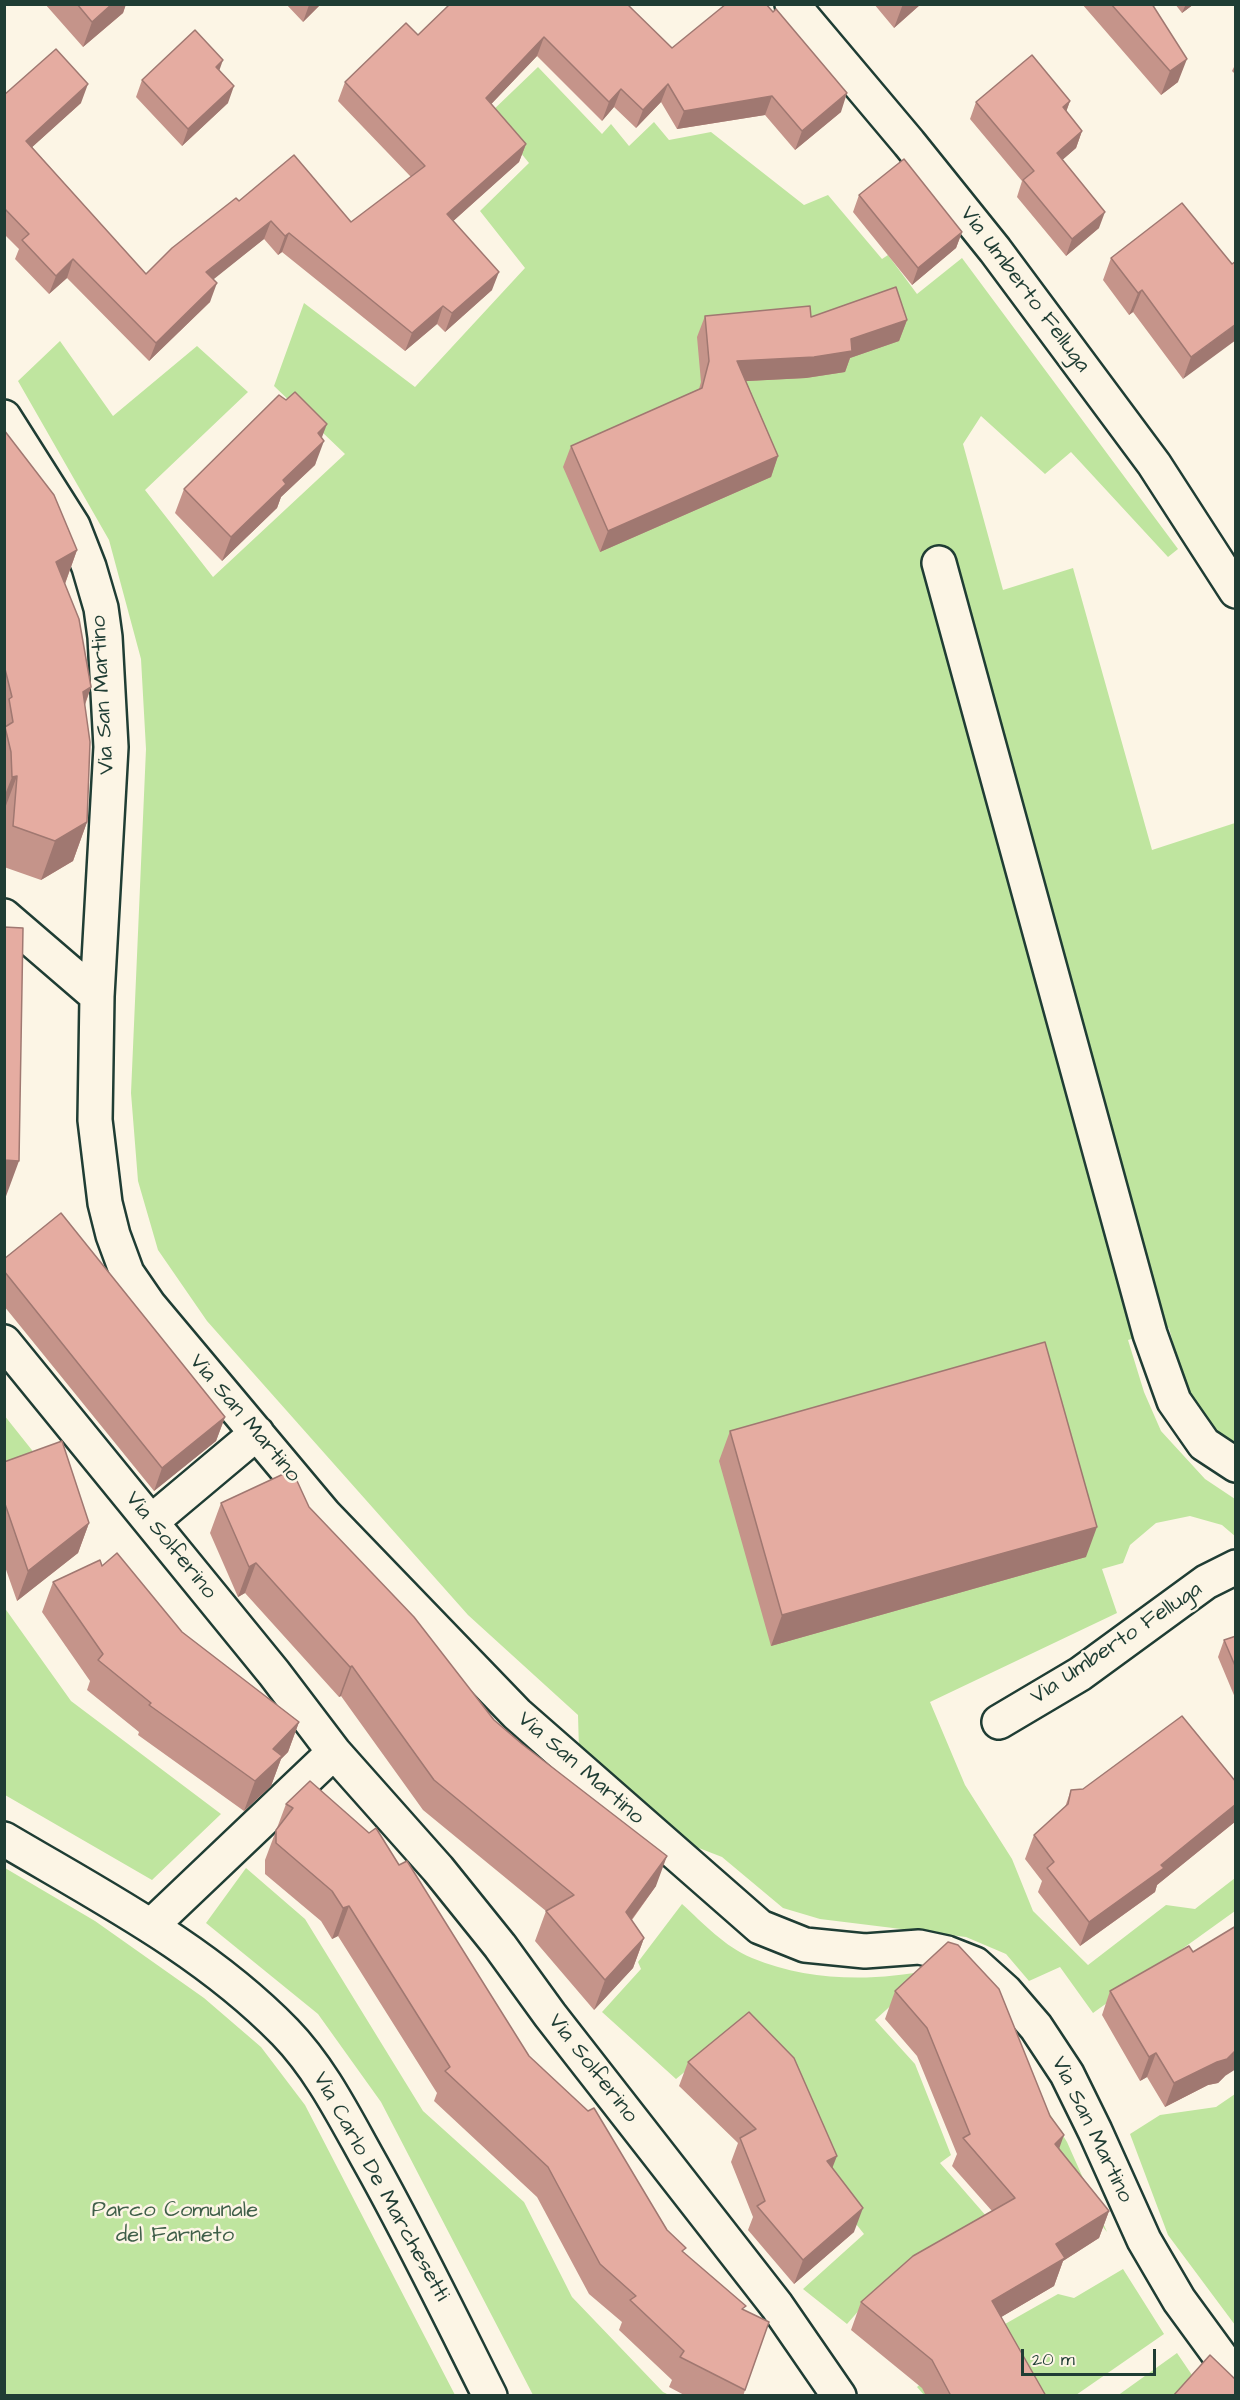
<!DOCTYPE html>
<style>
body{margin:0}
#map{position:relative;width:1240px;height:2400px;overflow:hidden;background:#fcf5e5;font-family:"Architects Daughter",sans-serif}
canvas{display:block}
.frame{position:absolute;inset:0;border:6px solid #1f3d34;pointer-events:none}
.scale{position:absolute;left:1021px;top:2349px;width:135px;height:27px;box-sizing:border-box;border:3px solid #1f3d34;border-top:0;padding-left:8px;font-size:18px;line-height:21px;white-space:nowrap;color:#1f3d34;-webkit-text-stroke:4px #fcf5e5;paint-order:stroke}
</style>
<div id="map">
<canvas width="1240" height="2400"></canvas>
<div class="frame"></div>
<div class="scale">20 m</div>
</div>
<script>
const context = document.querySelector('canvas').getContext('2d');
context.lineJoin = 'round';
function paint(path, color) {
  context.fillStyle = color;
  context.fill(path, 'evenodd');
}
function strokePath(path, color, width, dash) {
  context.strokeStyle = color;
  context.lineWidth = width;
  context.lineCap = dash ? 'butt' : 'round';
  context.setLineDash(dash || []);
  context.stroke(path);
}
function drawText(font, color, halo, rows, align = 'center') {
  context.font = font + ' "Architects Daughter",sans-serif';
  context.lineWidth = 5;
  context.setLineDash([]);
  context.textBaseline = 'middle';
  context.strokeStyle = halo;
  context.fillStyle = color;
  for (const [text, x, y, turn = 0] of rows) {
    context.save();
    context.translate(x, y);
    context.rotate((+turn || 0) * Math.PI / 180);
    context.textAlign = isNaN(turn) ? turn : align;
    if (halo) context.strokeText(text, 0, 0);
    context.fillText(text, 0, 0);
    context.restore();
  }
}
paint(new Path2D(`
 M538 67 602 134 611 124 629 146 654 122 669 140 711 132 804 205 828 195 882 259 888 255 917 294 962 258 1178 549 1168 557 1071 452 1045 474 981 416 963 444 1003 590 1073 568 1152 850 1235 823V1445C1190 1415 1183 1378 1169 1328L1128 1340 1144 1392 1161 1431 1205 1479 1235 1499 1236 1537 1222 1525 1190 1516 1156 1523 1130 1545 1123 1563 1102 1569 1117 1613 930 1702 965 1785 1012 1859 1033 1911 1088 1965 1166 1905 1195 1909 1235 1878V1911L1093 2013 1060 1967 1029 1981 1006 1954 966 1937 820 1919 783 1908 722 1857 686 1843 579 1750 578 1715 468 1615 207 1321 158 1250 138 1181 131 1093 146 749 141 659 109 540 18 381 60 341 113 416 197 346 248 392 145 490 213 577 345 454 274 386 304 303 415 387 525 268 480 211 529 163 489 114Z
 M4 1415 39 1459 4 1472Z
 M4 1607 71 1701 221 1814 152 1880 5 1795Z
 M5 1868 95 1921 204 1998 261 2047 305 2105 455 2395H5Z
 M246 1868 305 1919 423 2111 524 2202 572 2297 663 2392 669 2395H533L381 2102 318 2014 206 1923Z
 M682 1904C703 1923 725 1947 752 1958 807 1981 872 1982 930 1970L875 2020 915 2064 951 2155 940 2163 994 2225 861 2308 847 2324 803 2289 864 2234 829 2190 739 2027 676 2079 602 2012 641 1969 638 1962Z
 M1023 2070 1067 2142 1107 2232 1060 2173 1037 2121Z
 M1235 2094V2325L1168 2235 1130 2134 1160 2115 1216 2107Z
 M1123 2269 1164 2334 1076 2395H924L917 2387 961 2349 1058 2294 1074 2298Z
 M1177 2353 1194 2378 1178 2395 1117 2396Z`), '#bfe59f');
const minor = new Path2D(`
 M792 4 909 143 995 250 1154 464 1236 591
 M4 417 73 526 89 567 101 608 105 637 111 747 97 996
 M939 563 1150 1334 1174 1401 1204 1444 1236 1465
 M4 916 97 996 95 1120 105 1203 113 1235 127 1273 149 1305 325 1515 517 1714 760 1927 805 1945 865 1951 919 1947 947 1953 975 1964 1005 1991 1036 2027 1067 2074 1095 2131 1144 2240 1179 2300 1236 2378
 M4 1342 274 1673 334 1752 438 1869 500 1946 550 2015 777 2306 839 2396
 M151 1522 257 1433
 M999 1722 1080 1674 1206 1582 1236 1567
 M151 1926 334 1752`);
const major = new Path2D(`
 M4 1839C102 1897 205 1950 285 2032 320 2068 343 2114 367 2157 411 2235 450 2316 490 2396`);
strokePath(minor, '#1f3d34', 38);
strokePath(major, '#1f3d34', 38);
strokePath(minor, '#fcf5e5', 33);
strokePath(major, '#fcf5e5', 33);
paint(new Path2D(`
 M45 4H126L123 13 83 47Z
 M286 4H321L303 22Z
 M450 4 672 48 841 112 795 150 765 115 677 129 661 102 636 128 614 107 602 121 537 56 491 104 526 144 519 162 453 221 492 290 445 332 437 324 405 351 282 252 278 255 264 239 213 279 210 302 149 361 67 278 49 294 15 259 19 249 4 234V95L81 103 32 147 146 274 239 201 351 222 411 177 338 101 345 82 418 35Z
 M874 4H921L894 28Z
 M1082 4H1152L1178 82 1161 95Z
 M1175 4H1194L1182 13Z
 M1236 63V75L1232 71Z
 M219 70 228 103 182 146 136 97 142 80Z
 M1070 101 1066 111 1082 131 1076 148 1062 160 1099 228 1066 256 1017 197 1022 181 970 119 976 102Z
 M859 195 962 232 956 248 912 285 853 212Z
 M1111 258 1232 264 1183 379 1133 312 1129 315 1103 280Z
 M705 316 811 317 907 320 899 341 850 358 845 372 806 378 746 381 778 456 771 477 600 552 563 467 571 446 699 389 701 382 697 337Z
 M4 430 77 550 65 584 91 687 85 705 87 822 73 861 41 880 4 867Z
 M322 438 315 465 281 497 277 508 222 561 175 513 184 489Z
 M4 1259 225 1417 216 1441 154 1491 4 1306Z
 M730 1431 1086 1557 771 1646 719 1461Z
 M4 1462 89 1523 78 1553 17 1601 4 1564Z
 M221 1503 309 1507 494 1720 656 1886 632 1920 644 1938 633 1968 594 2010 535 1941 546 1911 423 1810 341 1696 339 1697 245 1593 238 1597 210 1533Z
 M102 1566 182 1632 299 1722 288 1752 281 1759 271 1786 244 1811 138 1735 139 1732 87 1690 90 1681 42 1612 53 1582Z
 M1236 1636V1700L1218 1657 1224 1640Z
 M1236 1782V1821L1157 1885 1155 1892 1080 1946 1038 1892 1042 1881 1025 1859 1034 1835 1065 1807 1071 1790Z
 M286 1804 399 1865 529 2056 684 2253 744 2310 769 2322 743 2396H686L669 2387 672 2380 619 2330 622 2322 589 2294 537 2197 434 2101 437 2093 338 1936 332 1939 321 1921 265 1874V1860Z
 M895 1991 1059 2148 1109 2211 1099 2238 1063 2261 1054 2286 1001 2317 1046 2396H926L922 2388 851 2330 861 2302 992 2211 952 2166 957 2154 917 2056 885 2019Z
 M1110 1991 1225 2076 1218 2083 1208 2085 1165 2107 1147 2077 1140 2081 1102 2015Z
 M688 2062 832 2168 854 2232 794 2284 748 2230 753 2217 731 2162 738 2143 679 2086Z`), '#c5948a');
paint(new Path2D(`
 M112 4H126L123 13 83 47 92 22Z
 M309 4H321L303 22 309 5Z
 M903 4H921L894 28Z
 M1186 4H1194L1182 13Z
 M544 37 537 56 479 117 486 98Z
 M1187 59 1178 82 1161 95 1170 71Z
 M223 60 217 77 216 67Z
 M88 84 81 103 19 159 26 141Z
 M668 84 661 102 636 128 643 110Z
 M234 86 228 103 182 146 188 129Z
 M621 89 614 107 602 121 609 102Z
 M847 93 841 112 795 150 802 131Z
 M772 96 765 115 677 129 684 111Z
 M1070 101 1064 118 1063 107Z
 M1082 131 1076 148 1051 170 1057 153Z
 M526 144 519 162 440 233 447 214Z
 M1105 212 1099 228 1066 256 1072 239Z
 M271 221 264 239 199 291 206 272Z
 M962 232 956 248 912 285 918 268Z
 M289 233 282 252 278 255 285 236Z
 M73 259 67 278 49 294 56 276Z
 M499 272 492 290 445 332 452 313Z
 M217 283 210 302 149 361 156 343Z
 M1142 290 1133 312 1129 315 1138 293Z
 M443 306 437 324 405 351 412 333Z
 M907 320 899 341 850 358 845 372 806 378 729 382 737 361 851 339Z
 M1236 324V340L1183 379 1191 357Z
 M327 424 319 445 324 441 315 465 281 497 277 508 222 561 231 537 283 480 318 433Z
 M778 456 771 477 600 552 608 531Z
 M77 550 63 589 56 562Z
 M91 687 77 726 83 692Z
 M17 776 4 811V797L12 777Z
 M87 822 73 861 41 880 55 841Z
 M4 1160 19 1161 5 1199H4Z
 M225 1417 216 1441 154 1491 162 1468Z
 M89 1523 78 1553 17 1601 28 1571Z
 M1097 1527 1086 1557 771 1646 782 1615Z
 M256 1563 245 1593 238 1597 249 1567Z
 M352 1666 341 1696 339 1697 350 1667Z
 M299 1722 288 1752 281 1759 271 1786 244 1811 255 1781 273 1749Z
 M1236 1804V1821L1157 1885 1155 1892 1080 1946 1089 1922Z
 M667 1856 656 1886 615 1942 626 1912Z
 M349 1906 338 1936 332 1939 343 1908Z
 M644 1938 633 1968 594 2010 605 1980Z
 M1236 2050V2069L1225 2076 1218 2083 1208 2085 1165 2107 1174 2083Z
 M1156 2053 1147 2077 1140 2081 1149 2057Z
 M1064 2135 1054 2163 1055 2144Z
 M837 2156 828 2179 827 2161Z
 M863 2208 854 2232 794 2284 803 2260Z
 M1109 2211 1099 2238 1063 2261 1054 2286 981 2329 992 2301 1056 2244Z`), '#a07871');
const building = new Path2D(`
 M77 4H112L92 22Z
 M450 4H627L672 48 726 4H766L773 12 776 9 847 93 802 131 772 96 684 111 668 84 643 110 621 89 609 102 544 37 486 98 526 144 447 214 499 272 452 313 443 306 412 333 289 233 285 236 271 221 206 272 217 283 156 343 73 259 56 276 22 240 29 234 4 208V95L56 49 88 84 26 141 146 274 172 248 236 198 239 201 294 155 351 222 425 166 345 82 406 23 418 35Z
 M1111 4H1152L1187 59 1170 71Z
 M195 30 223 60 216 67 234 86 188 129 142 80Z
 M1032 55 1070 101 1063 107 1082 131 1057 153 1105 212 1072 239 1023 180 1034 171 976 102Z
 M904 159 962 232 918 268 859 195Z
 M1182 203 1232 264 1236 261V324L1191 357 1142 290 1138 293 1111 258Z
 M896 287 907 320 851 339 852 351 814 357 737 361 778 456 608 531 571 446 702 388 709 361 705 316 810 306 811 317Z
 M295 392 327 424 318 433 324 441 283 480 286 484 231 537 184 489 279 395 286 400Z
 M4 430 54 495 77 550 56 562 79 619 91 687 83 692 90 742 87 822 55 841 13 826 17 776 12 777 11 752 5 727 13 722 9 699 12 697 4 665Z
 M4 927 23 928 19 1161 4 1160Z
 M61 1213 225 1417 162 1468 4 1271V1259Z
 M1045 1342 1097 1527 782 1615 730 1431Z
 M62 1441 89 1523 28 1571 4 1501V1462Z
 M292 1470 309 1507 414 1617 494 1720 522 1744 667 1856 626 1912 644 1938 605 1980 546 1911 574 1895 434 1780 352 1666 350 1667 256 1563 249 1567 221 1503Z
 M117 1553 182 1632 299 1722 273 1749 282 1756 255 1781 149 1705 151 1703 98 1660 103 1654 53 1582 100 1560 102 1566Z
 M1236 1636V1668L1224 1640Z
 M1182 1716 1236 1782V1804L1161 1865 1164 1868 1089 1922 1047 1868 1054 1862 1034 1835 1068 1804 1071 1790 1083 1789Z
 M310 1781 369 1833 376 1828 399 1865 407 1861 529 2056 588 2111 594 2108 667 2230 686 2248 682 2251 746 2306 742 2309 769 2322 745 2390 680 2357 684 2351 630 2300 636 2296 600 2264 548 2167 445 2071 450 2067 349 1906 343 1908 332 1891 276 1843V1830L293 1808 286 1804Z
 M1236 1926V2050L1227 2059 1217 2062 1174 2083 1156 2053 1149 2057 1110 1991 1189 1946 1193 1952Z
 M948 1942 958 1945 999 1989 1050 2116 1064 2135 1055 2144 1109 2211 1056 2244 1065 2258 992 2301 1046 2396H951L932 2360 861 2302 913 2256 1015 2198 963 2138 970 2134 927 2028 895 1991Z
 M749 2012 794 2058 837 2156 827 2161 863 2208 803 2260 757 2206 765 2201 740 2138 756 2129 688 2062Z
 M1210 2355 1236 2380V2396H1173Z`);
paint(building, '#e5aca1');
strokePath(building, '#a07871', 1.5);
drawText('22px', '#1f3d34', '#fcf5e5', [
 ["Via Umberto Felluga",1024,290,53],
 ["Via San Martino",104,695,-93],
 ["Via San Martino",244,1419,50],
 ["Via Solferino",170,1546,51],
 ["Via Umberto Felluga",1117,1644,-34],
 ["Via San Martino",580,1769,41],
 ["Via Solferino",592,2069,52],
 ["Via San Martino",1091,2130,64],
 ["Via Carlo De Marchesetti",380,2187,61]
]);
drawText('22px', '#3f5f49', '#fcf5e5', [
 ["Parco Comunale",175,2211],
 ["del Farneto",175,2236]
]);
</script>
